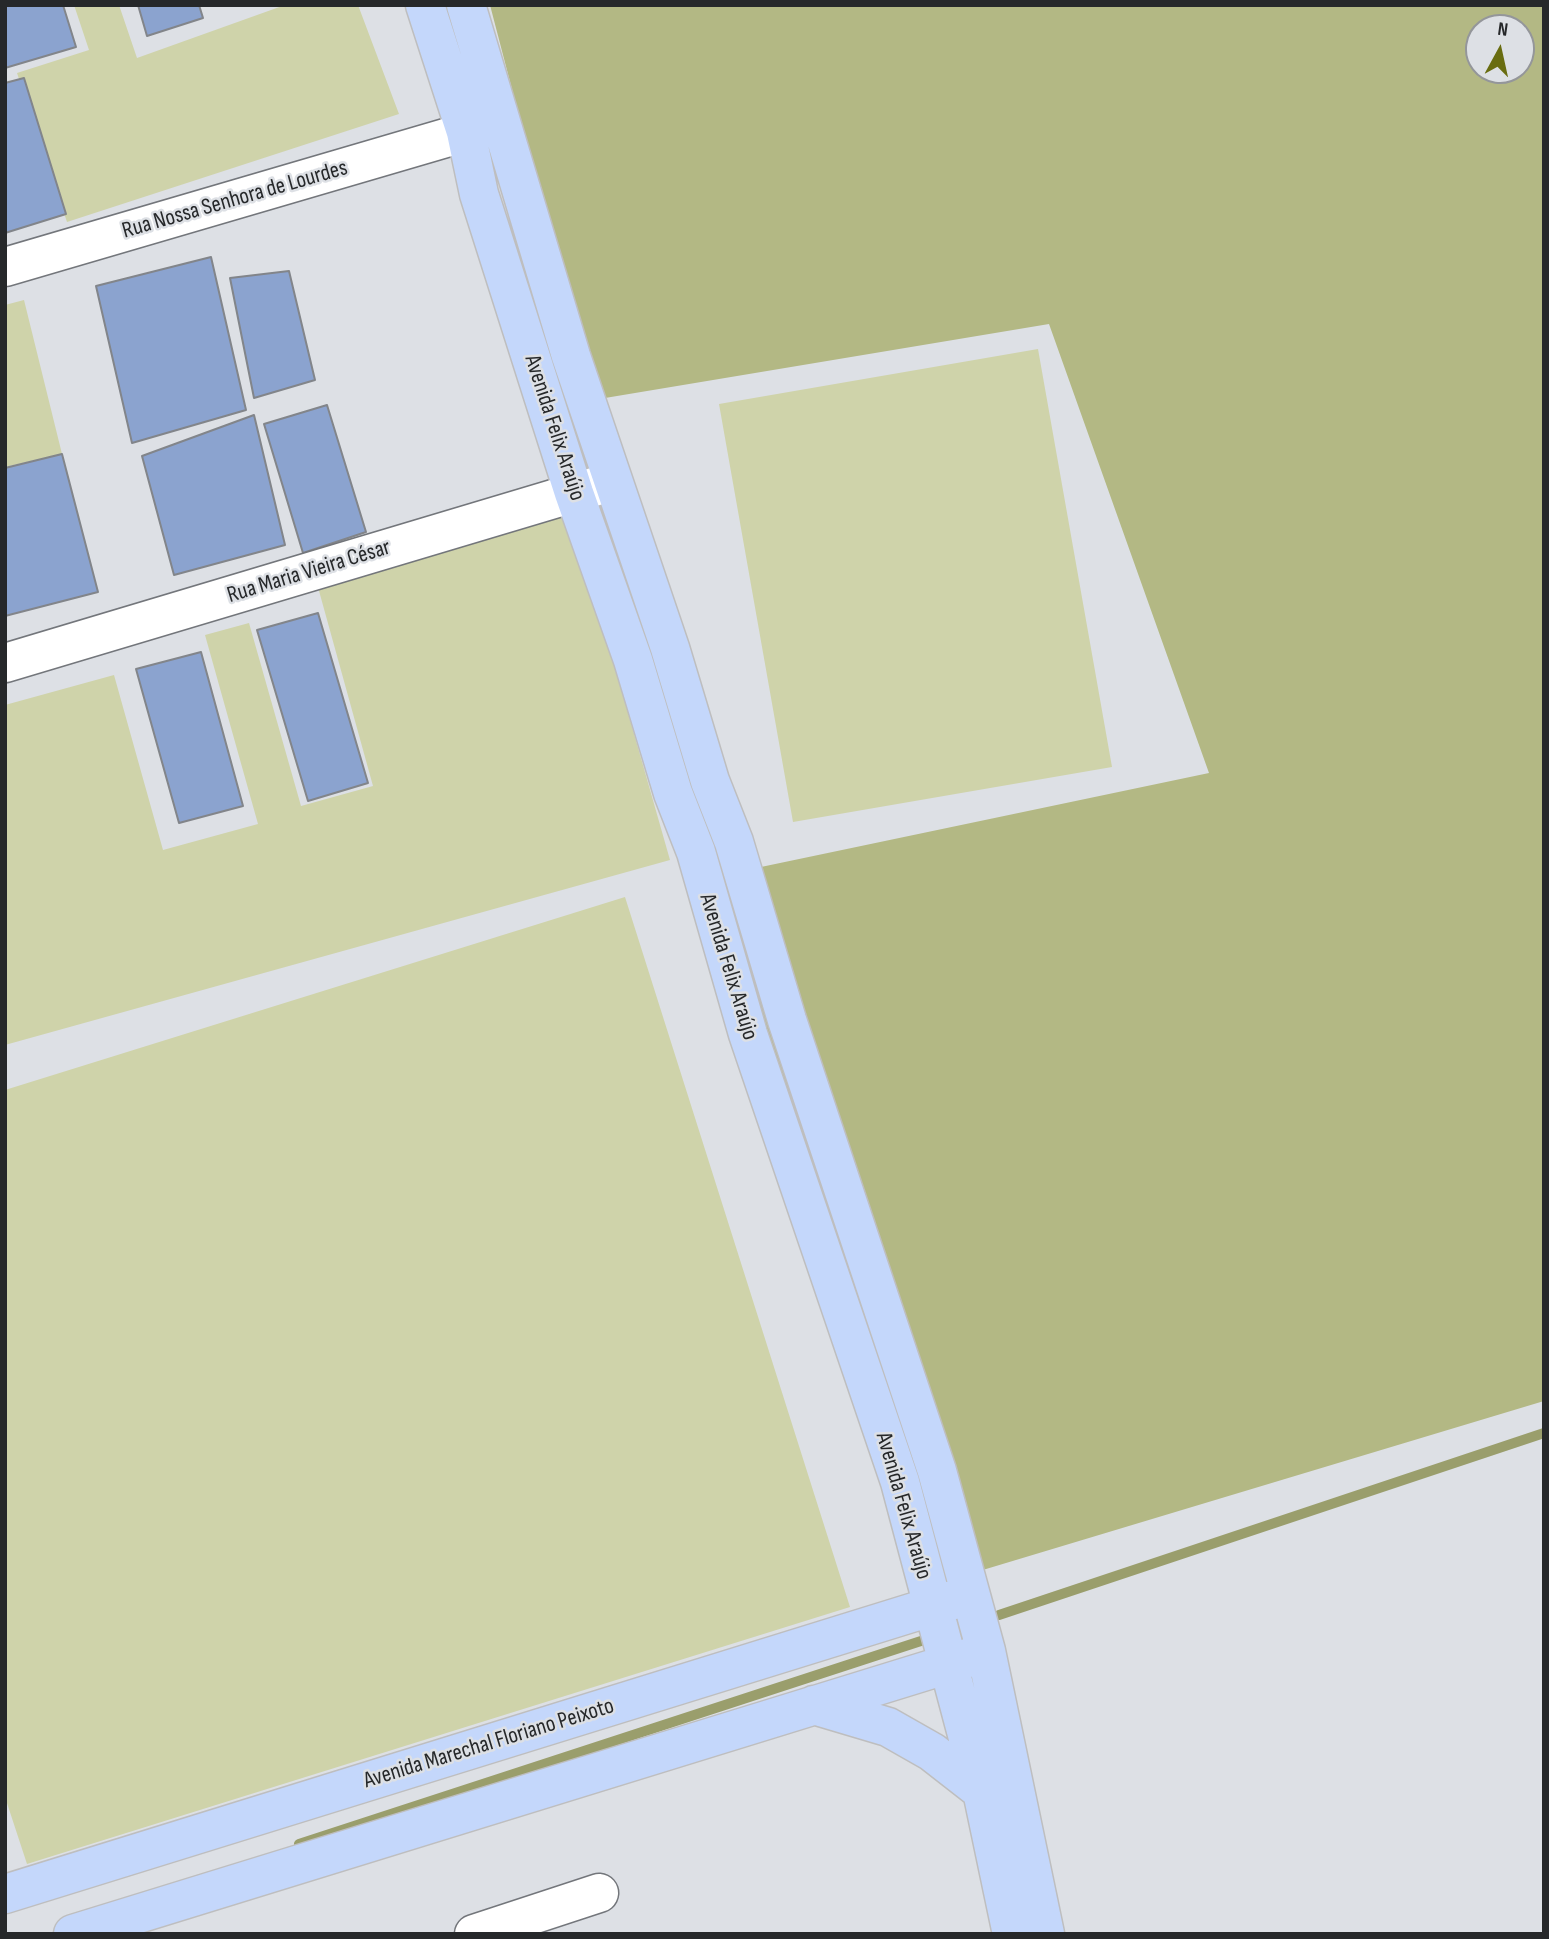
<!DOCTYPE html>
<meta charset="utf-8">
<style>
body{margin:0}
#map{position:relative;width:1549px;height:1939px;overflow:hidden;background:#dde0e5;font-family:"Sofia Sans Condensed",sans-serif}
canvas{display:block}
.frame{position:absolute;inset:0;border:7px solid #26282a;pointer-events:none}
.north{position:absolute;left:1465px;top:14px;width:70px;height:70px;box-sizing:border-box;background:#dde0e5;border:2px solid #94969a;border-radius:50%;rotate:8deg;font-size:19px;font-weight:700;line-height:28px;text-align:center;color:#26282a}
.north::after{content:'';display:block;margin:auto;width:24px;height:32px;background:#696d11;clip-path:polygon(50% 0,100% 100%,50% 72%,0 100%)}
</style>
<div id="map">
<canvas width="1549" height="1939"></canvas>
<div class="frame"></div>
<div class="north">N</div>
</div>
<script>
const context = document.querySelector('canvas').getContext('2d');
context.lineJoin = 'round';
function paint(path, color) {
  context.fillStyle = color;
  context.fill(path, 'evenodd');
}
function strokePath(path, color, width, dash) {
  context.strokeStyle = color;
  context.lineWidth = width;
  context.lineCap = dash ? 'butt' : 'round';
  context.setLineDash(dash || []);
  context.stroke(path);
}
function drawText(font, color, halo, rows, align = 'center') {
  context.font = font + ' "Sofia Sans Condensed",sans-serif';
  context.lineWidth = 5;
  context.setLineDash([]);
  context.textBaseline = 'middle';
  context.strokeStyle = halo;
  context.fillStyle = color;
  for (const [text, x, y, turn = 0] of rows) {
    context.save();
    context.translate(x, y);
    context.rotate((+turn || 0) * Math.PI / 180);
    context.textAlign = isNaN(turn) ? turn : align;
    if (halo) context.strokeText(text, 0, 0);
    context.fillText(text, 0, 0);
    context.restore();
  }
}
paint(new Path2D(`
 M74 5H119L137 58 285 5H358L399 114 67 222 17 73 89 50Z
 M24 300 62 454 5 467V305Z
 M1038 349 1112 767 793 822 719 404Z
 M570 509 670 860 5 1045V705L114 675 163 850 258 824 205 635 249 623 301 806 373 786 316 580Z
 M625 897 850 1607 27 1864 5 1797V1090Z`), '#cfd3aa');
paint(new Path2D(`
 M490 5H1544V1401L913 1591 699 880 1209 773 1049 324 593 400ZM1479 28H1521V70H1479Z`), '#b3b884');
strokePath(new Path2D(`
 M999 1615 1544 1433
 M299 1844 924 1640`), '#9a9e6c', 10);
const building = new Path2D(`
 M5 5H63L76 47 5 68Z
 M138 5H199L203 18 147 36Z
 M24 78 66 214 5 233V83Z
 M211 257 246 410 132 443 96 286Z
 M289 271 315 380 254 398 230 278Z
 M327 405 366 532 303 553 264 424Z
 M254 415 285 545 174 575 142 456Z
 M62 454 98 592 5 616V468Z
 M318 613 368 783 308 801 257 630Z
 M201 652 243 806 179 823 136 669Z`);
paint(building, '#8ba3cf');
strokePath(building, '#82858a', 2);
const minor = new Path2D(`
 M5 267 466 132
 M5 663 607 483
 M474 1934 599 1893`);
const major = new Path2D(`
 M425 5 466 132 479 194 574 493 633 660 673 793 696 852 748 1034 900 1482 982 1791 1012 1934
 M466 5 571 356 670 648 710 781 734 842 787 1020 937 1471 986 1651 1045 1934
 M814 1705 888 1727 932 1752 982 1791
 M5 1894 953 1600
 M73 1934 971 1657`);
strokePath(minor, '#73767b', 41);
strokePath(major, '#bebebf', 41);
strokePath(minor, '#fff', 38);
strokePath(major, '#c4d7fb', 38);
drawText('23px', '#26282a', '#dde0e5', [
 ["Rua Nossa Senhora de Lourdes",235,200,-16],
 ["Avenida Felix Araújo",554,428,72],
 ["Rua Maria Vieira César",309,572,-17],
 ["Avenida Felix Araújo",728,967,73],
 ["Avenida Felix Araújo",903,1506,74],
 ["Avenida Marechal Floriano Peixoto",489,1744,-17]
]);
</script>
